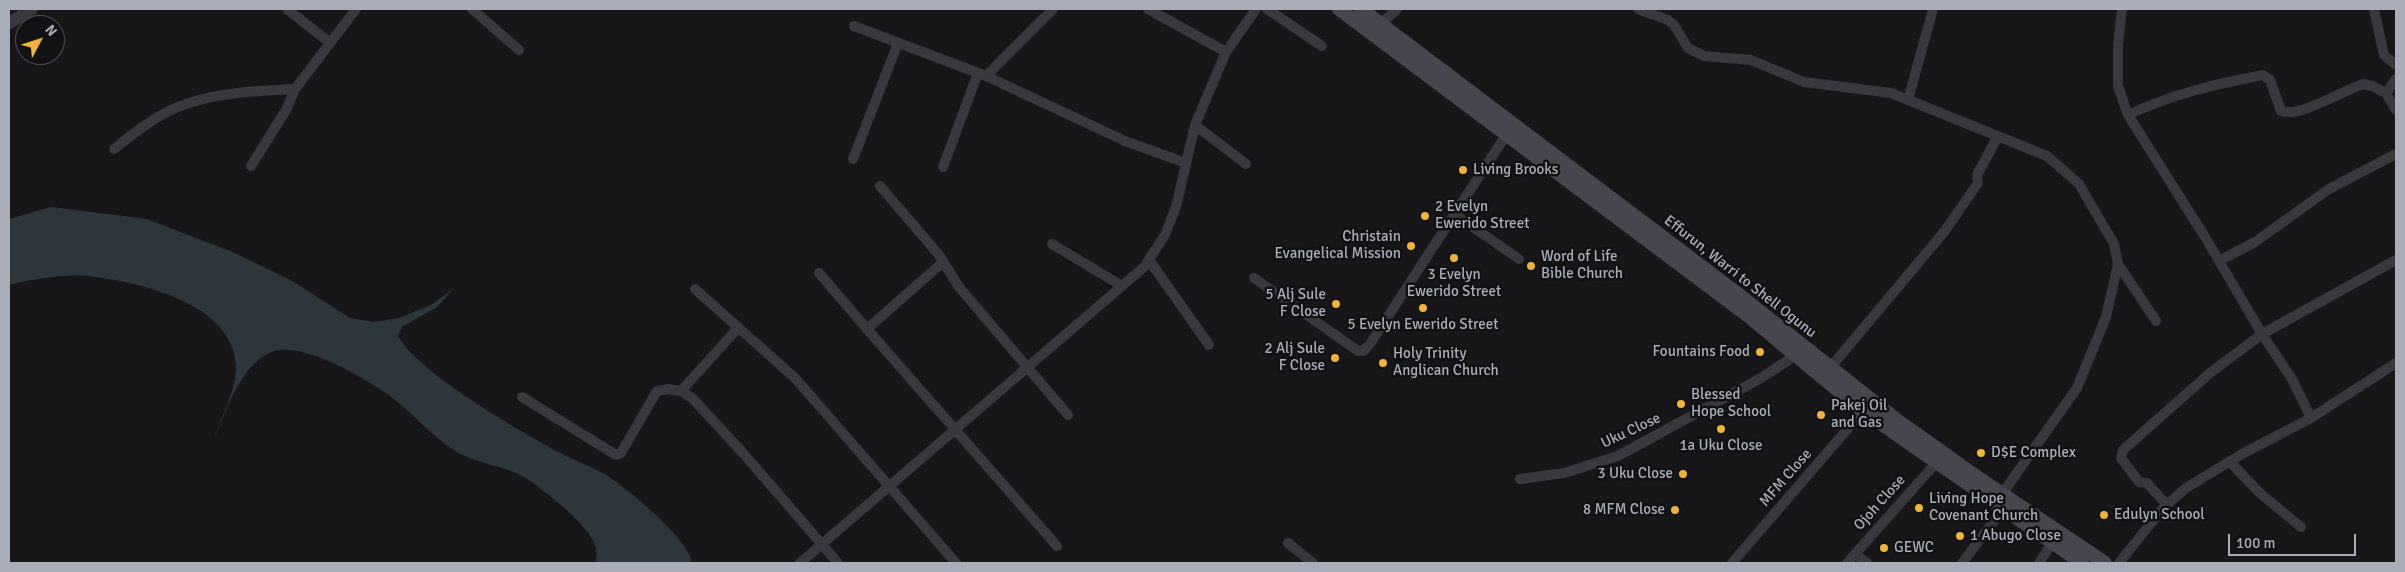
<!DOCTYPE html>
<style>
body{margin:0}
#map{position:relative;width:2405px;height:572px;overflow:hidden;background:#171719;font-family:Signika,sans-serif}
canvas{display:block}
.frame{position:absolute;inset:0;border:10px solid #a9adb8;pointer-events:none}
.north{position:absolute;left:15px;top:15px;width:50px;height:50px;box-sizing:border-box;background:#121214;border:1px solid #4e5056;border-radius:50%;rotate:50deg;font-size:14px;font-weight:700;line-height:20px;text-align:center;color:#a9adb8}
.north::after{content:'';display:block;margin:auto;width:18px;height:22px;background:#f1b436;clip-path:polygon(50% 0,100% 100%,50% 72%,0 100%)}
.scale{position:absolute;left:2228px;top:534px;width:128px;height:22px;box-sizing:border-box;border:2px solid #a9adb8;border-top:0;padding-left:6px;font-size:15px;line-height:18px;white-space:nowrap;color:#a9adb8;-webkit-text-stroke:4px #121214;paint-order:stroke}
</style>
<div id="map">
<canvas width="2405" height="572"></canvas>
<div class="frame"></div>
<div class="north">N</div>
<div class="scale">100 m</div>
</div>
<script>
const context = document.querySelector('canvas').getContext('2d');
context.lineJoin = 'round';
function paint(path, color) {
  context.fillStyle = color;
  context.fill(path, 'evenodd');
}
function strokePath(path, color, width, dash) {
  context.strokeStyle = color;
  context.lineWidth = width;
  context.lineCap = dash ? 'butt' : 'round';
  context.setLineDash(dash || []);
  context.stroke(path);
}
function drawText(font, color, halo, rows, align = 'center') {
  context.font = font + ' Signika,sans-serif';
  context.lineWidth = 5;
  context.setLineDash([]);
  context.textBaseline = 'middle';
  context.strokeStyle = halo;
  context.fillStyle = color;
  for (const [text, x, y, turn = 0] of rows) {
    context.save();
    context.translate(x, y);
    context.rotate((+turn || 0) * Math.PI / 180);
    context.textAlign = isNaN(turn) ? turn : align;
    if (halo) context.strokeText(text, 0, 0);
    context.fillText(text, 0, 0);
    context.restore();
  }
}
paint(new Path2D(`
 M51 207 147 219 235 253 294 282 350 318 373 322 399 318 431 305 454 288 437 307 402 327 398 336C419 374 523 433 564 455 578 462 593 467 606 475 626 487 691 541 692 563H596C596 559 597 553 596 548 592 527 542 488 524 477 503 465 477 464 457 452 432 437 413 413 390 396 365 378 299 338 269 353 240 367 227 410 214 438 222 415 237 389 236 365 232 302 138 282 88 276 62 274 34 279 9 285V219Z`), '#2d353d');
strokePath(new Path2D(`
 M287 9 329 42
 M472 9 519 50
 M1148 9 1226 52
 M1267 9 1322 46
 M1638 9 1668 20 1674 25 1688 48 1704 56 1751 60 1804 82 1891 93 2047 156 2079 184 2114 244 2118 264 2106 317 2077 388 2002 494
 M2122 9 2118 44V86L2128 115 2205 237 2262 334 2292 379 2311 418
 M2374 9 2384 55 2396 65
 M1381 24 1397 9
 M854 26 986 76 1125 141 1186 163
 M986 76 1053 9
 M2396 79 2386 93 2396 110
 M1908 100 1933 9
 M2128 115C2172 94 2216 84 2263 75L2270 80 2281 111C2300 118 2342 91 2363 84L2372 86 2386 93
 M1195 125 1246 164
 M114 149C136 131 162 111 189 103 222 92 260 91 295 89
 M853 159 898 43
 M251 166 286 110 295 89 356 9
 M943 167 978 73
 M880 186 939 255 959 287 1068 415
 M1454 214 1519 259
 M1052 244 1122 286
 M1149 260 1209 345
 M2219 261 2255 242 2329 189 2396 154
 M942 263 867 329 1057 546
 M2118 264 2156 321
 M819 273 867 329
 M1254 278 1358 351H1363L1370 344 1506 135
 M695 289 795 378 956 563
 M1830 368 1944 232 1978 183 1977 175 1997 138
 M681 391 738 328
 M522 397 616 455 621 453 657 391 669 389 681 391 692 398 743 453 838 563
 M2230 462 2261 494 2301 527
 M1520 479 1564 473 1618 456 1761 378 1796 355
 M2167 505 2147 483 2139 482 2121 458 2123 450 2210 373 2262 334 2396 260
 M1288 543 1313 563
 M1855 554 1867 563
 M800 563 1144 267 1165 235 1176 207 1195 125 1226 52 1256 9
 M1732 563 1863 411
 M1847 563 1936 463
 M1962 563 2003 509
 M2039 563 2052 543
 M2119 563 2163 508 2186 488 2242 454 2311 418 2396 363`), '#38383e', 10);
strokePath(new Path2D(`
 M9 23 32 9`), '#38383e', 12);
strokePath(new Path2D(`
 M1339 9 1751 318 1863 411 2082 563
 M1361 9 1734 291 1898 421 1974 475 2105 563`), '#46474e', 14);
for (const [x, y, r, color] of [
 [1463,170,5,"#f1b436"],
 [1425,216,5,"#f1b436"],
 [1411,246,5,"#f1b436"],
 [1454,258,5,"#f1b436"],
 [1531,266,5,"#f1b436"],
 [1336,304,5,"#f1b436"],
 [1423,308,5,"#f1b436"],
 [1760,352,5,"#f1b436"],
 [1335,358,5,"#f1b436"],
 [1383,363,5,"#f1b436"],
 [1681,404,5,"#f1b436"],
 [1821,415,5,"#f1b436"],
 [1721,429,5,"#f1b436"],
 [1981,453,5,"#f1b436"],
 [1683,474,5,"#f1b436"],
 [1919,508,5,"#f1b436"],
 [1675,510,5,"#f1b436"],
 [2104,515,5,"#f1b436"],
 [1960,536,5,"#f1b436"],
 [1884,548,5,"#f1b436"]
]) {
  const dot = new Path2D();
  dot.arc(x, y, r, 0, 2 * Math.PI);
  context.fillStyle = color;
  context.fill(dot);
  strokePath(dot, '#121214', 2);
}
drawText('15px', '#a9adb8', '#121214', [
 ["Living Brooks",1473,170],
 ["2 Evelyn",1435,207],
 ["Ewerido Street",1435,224],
 ["Christain",1401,237,"right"],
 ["Evangelical Mission",1401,254,"right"],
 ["Word of Life",1541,257],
 ["Bible Church",1541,274],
 ["3 Evelyn",1454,275,"center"],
 ["Ewerido Street",1454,292,"center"],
 ["5 Alj Sule",1326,295,"right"],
 ["F Close",1326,312,"right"],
 ["5 Evelyn Ewerido Street",1423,325,"center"],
 ["2 Alj Sule",1325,349,"right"],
 ["F Close",1325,366,"right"],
 ["Fountains Food",1750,352,"right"],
 ["Holy Trinity",1393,354],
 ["Anglican Church",1393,371],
 ["Blessed",1691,395],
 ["Hope School",1691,412],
 ["Pakej Oil",1831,406],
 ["and Gas",1831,423],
 ["1a Uku Close",1721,446,"center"],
 ["D$E Complex",1991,453],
 ["3 Uku Close",1673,474,"right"],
 ["Living Hope",1929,499],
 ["Covenant Church",1929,516],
 ["8 MFM Close",1665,510,"right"],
 ["Edulyn School",2114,515],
 ["1 Abugo Close",1970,536],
 ["GEWC",1894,548]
], 'left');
drawText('15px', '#a9adb8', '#121214', [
 ["Effurun, Warri to Shell Ogunu",1740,277,38],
 ["Uku Close",1631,431,-25],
 ["MFM Close",1786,478,-49],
 ["Ojoh Close",1880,503,-48]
]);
</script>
